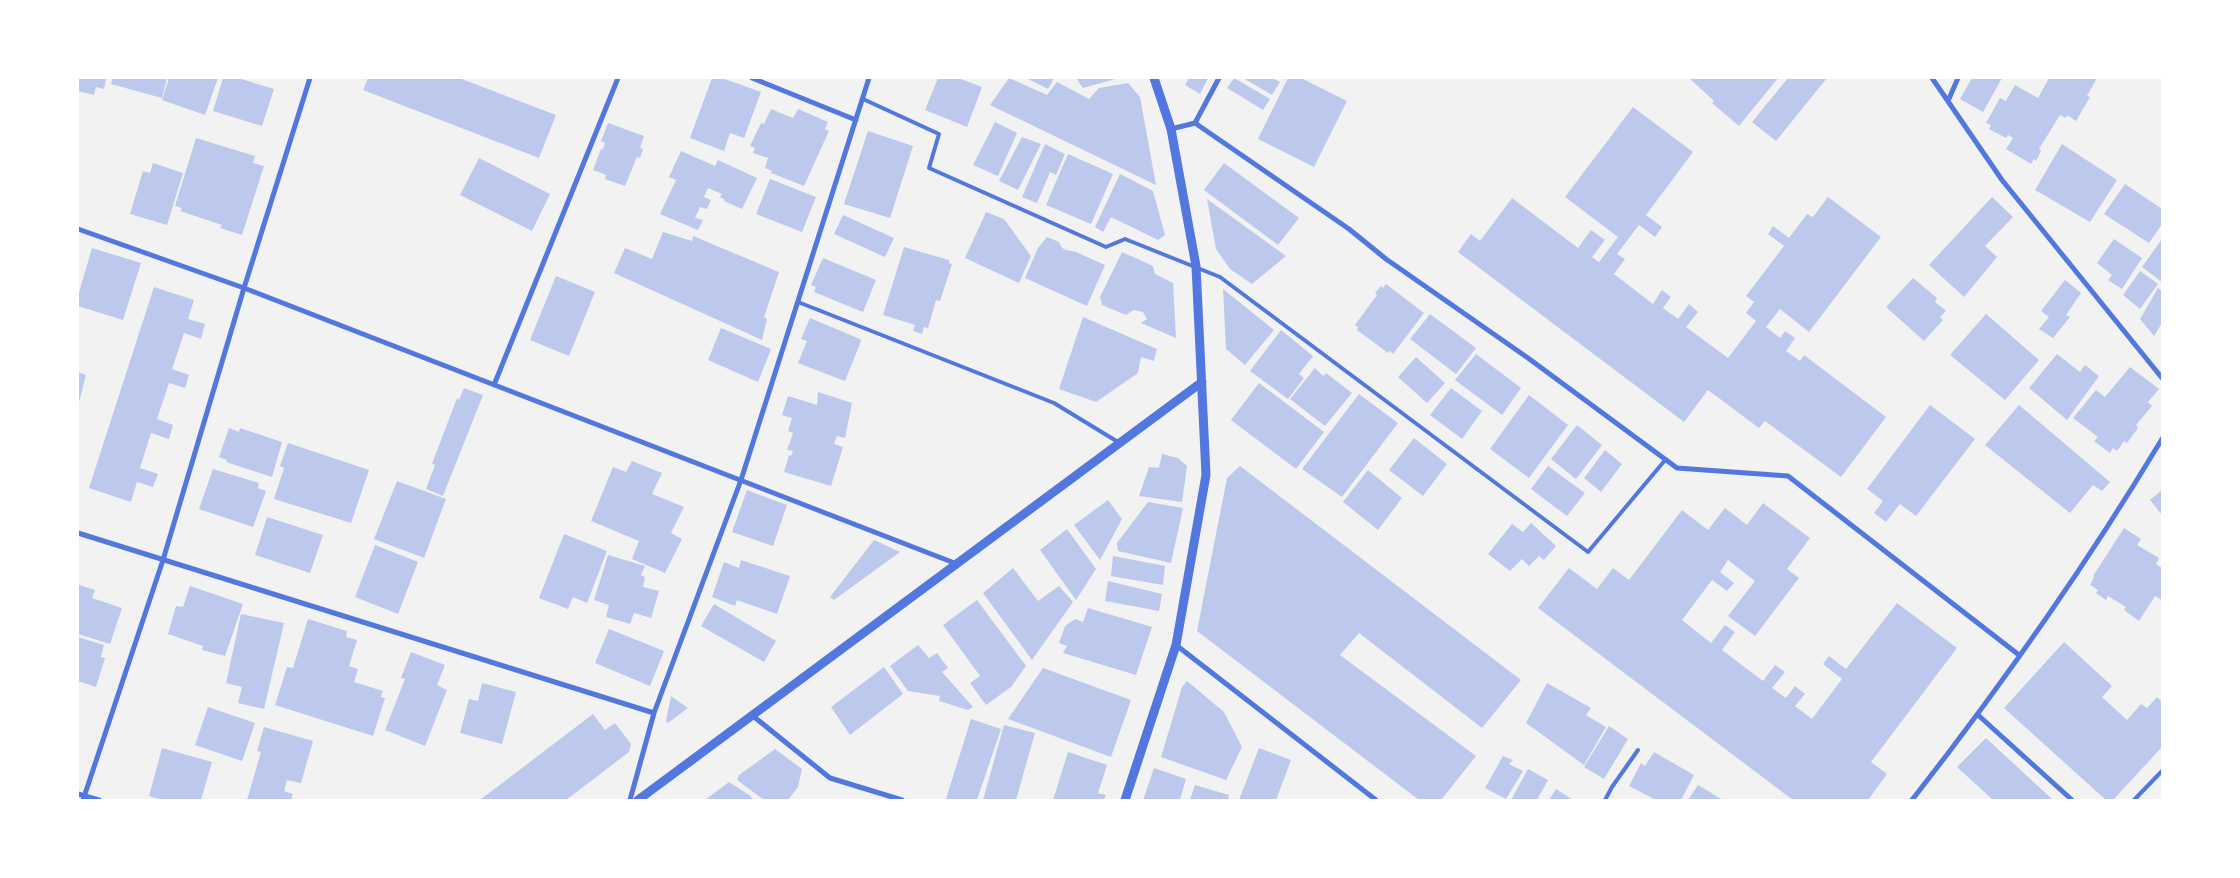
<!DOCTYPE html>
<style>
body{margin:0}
#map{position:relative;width:2240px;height:878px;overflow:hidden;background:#f2f2f2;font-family:"Open Sans",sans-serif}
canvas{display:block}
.frame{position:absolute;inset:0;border:79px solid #fff;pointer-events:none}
</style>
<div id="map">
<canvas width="2240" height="878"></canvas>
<div class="frame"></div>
</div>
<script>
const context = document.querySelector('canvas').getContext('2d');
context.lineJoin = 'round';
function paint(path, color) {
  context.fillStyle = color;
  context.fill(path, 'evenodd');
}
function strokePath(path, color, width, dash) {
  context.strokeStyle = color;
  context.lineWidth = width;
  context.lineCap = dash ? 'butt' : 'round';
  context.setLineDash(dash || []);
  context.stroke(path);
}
paint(new Path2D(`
 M78 78H106L104 89 96 87 94 95 78 91Z
 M113 78H167L162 98 111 84Z
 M169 78H218L205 115 162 100Z
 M223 78H238L274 89 262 126 213 111Z
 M368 78H459L556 115 539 158 363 90Z
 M712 78H722L761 92 744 138 730 133 724 151 690 138Z
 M938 78H958L982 87 967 127 925 110Z
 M1009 78 1047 95 1057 82 1089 99 1099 88 1128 83 1140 97 1156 185 990 105Z
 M1026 78H1054L1048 89Z
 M1076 78H1119L1083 88Z
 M1189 78H1208L1200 94 1185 85Z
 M1234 78 1270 99 1263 110 1227 88Z
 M1243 78H1272L1280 82 1272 95Z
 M1288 78H1301L1347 101 1314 167 1258 139Z
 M1689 78H1778L1739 126 1712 103 1714 101Z
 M1788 78H1827L1776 141 1752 122Z
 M1972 78H2002L1983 112 1960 99Z
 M2049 78H2097L2087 96 2090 97 2076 121 2067 115 2066 118 2060 115 2039 149 2041 151 2036 161 2034 159 2031 164 2006 149 2013 138 2008 135 2006 138 1989 129 1991 125 1986 123 2000 98 2006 101 2015 85 2038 98Z
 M1633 107 1693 152 1646 215 1662 227 1655 237 1639 225 1617 254 1625 259 1614 274 1653 304 1662 290 1671 297 1663 308 1678 319 1689 304 1698 312 1686 327 1728 358 1756 321 1746 313 1754 302 1746 296 1784 246 1768 234 1773 226 1789 238 1807 214 1813 217 1828 197 1881 237 1809 332 1780 309 1766 327 1780 338 1785 331 1795 338 1786 351 1800 361 1804 355 1886 417 1841 477 1765 421 1759 428 1708 390 1684 422 1458 252 1471 234 1480 241 1512 198 1578 248 1591 230 1605 240 1592 257 1599 262 1618 237 1565 197Z
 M771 109 793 118 798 109 828 122 825 129 829 131 804 186 771 173 772 171 765 168 768 158 753 153 755 148 750 146 761 123 764 124Z
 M995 122 1017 133 998 176 973 165Z
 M608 123 644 136 640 148 643 149 640 158 637 157 625 186 605 179 606 175 593 170 601 149 603 150 605 143 601 141Z
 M868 131 913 146 890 218 844 204Z
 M1022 137 1041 144 1018 190 999 181Z
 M196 138 255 156 253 163 264 166 242 235 220 228 222 225 180 211 182 208 175 206Z
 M1045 144 1065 154 1056 175 1050 172 1037 203 1022 197Z
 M2062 144 2117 180 2090 222 2035 190Z
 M681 151 715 166 718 160 757 178 742 209 724 201V199L720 197 722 194 708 188 704 197 711 200 707 209 700 207 695 218 703 220 698 230 660 214 676 180 669 177Z
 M1068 154 1113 174 1091 224 1046 205Z
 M479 158 550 194 532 231 460 195Z
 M153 163 183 173 167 225 130 214 143 171 150 173Z
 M1224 163 1299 218 1278 245 1204 190Z
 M1120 174 1153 191 1165 235 1158 240 1111 217 1103 232 1095 227Z
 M770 179 816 197 802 232 756 214Z
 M2125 184 2162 209V224L2149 243 2104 214Z
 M1992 197 2013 217 1985 246 1997 257 1964 297 1929 265Z
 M1207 199 1286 256 1252 284 1230 269 1216 249Z
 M986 212 1004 219 1031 256 1019 283 965 258Z
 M843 215 894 238 885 257 834 234Z
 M663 232 692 241 693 236 779 272 764 317 767 319 762 340 614 273 625 248 652 259Z
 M1047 237 1059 242 1062 248 1066 250 1076 252 1105 265 1087 306 1025 278 1038 248Z
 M2114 239 2142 258 2122 289 2108 280 2112 275 2097 263Z
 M2162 239V282L2142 267Z
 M904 247 949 260V263L952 264 940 301 936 300 928 328 924 327 922 334 913 331 915 325 883 315Z
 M92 248 141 263 123 320 78 306V296Z
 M1122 252 1153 266 1155 274 1173 283 1176 338 1141 323 1147 319 1143 312 1134 310 1126 315 1102 305 1100 297Z
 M823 258 876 280 863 312 814 292 816 287 811 285Z
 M2140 271 2158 284 2140 309 2123 295Z
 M556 276 595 292 569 356 530 340Z
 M1913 278 1937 298 1935 302 1946 311 1940 317 1943 320 1924 341 1886 307Z
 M2065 280 2081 293 2066 315 2070 317 2053 338 2039 329 2049 317 2041 311Z
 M1386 284 1424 313 1393 354 1390 351 1388 353 1357 330 1358 327 1355 325 1377 295 1375 293 1381 286 1383 288Z
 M154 287 194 300 188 319 205 324 201 339 184 333 172 369 189 375 185 388 169 383 157 419 173 425 169 439 151 433 140 468 158 474 153 487 137 482 131 502 89 488Z
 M2158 288 2162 291V323L2154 336 2140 319Z
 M1223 289 1274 330 1245 365 1226 349Z
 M1430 314 1476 348 1456 374 1410 339Z
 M1986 314 2039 360 2005 400 1950 355Z
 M1083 317 1157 349 1154 361 1141 357 1138 373 1096 402 1059 389Z
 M810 318 860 339 861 341 845 381 798 363 807 341 801 339Z
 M721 328 771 349 758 382 708 360Z
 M1281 330 1313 356 1299 374 1304 378 1288 399 1250 371Z
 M1476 354 1521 388 1502 415 1455 380Z
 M2057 354 2080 372 2085 365 2099 376 2067 420 2029 388Z
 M1416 357 1445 383 1427 403 1398 377Z
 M2130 367 2159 389 2148 402 2152 406 2136 425 2138 428 2127 443 2124 441 2117 451 2113 448 2110 453 2094 441 2098 437 2073 418 2096 390 2105 397Z
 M1315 368 1323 376 1326 373 1352 393 1325 426 1290 399Z
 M78 372 86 375 78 406Z
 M1259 383 1324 432 1296 469 1231 420Z
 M464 388 483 395 443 496 426 489 435 465 432 464 457 398 459 400Z
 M1451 388 1482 411 1462 439 1430 415Z
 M818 392 852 403 845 438 837 436 834 444 843 447 831 486 784 472 789 455 791 456 793 451 787 450 793 433 788 431 792 418 782 415 788 396 817 405Z
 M1359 394 1398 423 1342 497 1302 469Z
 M1529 395 1568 425 1529 478 1490 449Z
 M1930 405 1975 439 1916 516 1900 504 1886 522 1874 513 1883 501 1867 489Z
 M2019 405 2110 482 2102 491 2093 485 2070 513 1985 445Z
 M1577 425 1602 445 1576 479 1551 459Z
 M229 428 239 432 240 428 282 442 272 477 226 462 227 460 219 457Z
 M1414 438 1447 464 1423 496 1389 470Z
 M288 443 369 470 351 523 274 499 284 468 280 466Z
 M1605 450 1622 464 1601 492 1584 478Z
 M1162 454 1178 458 1187 466 1182 502 1139 496 1149 467 1159 468Z
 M632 461 662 473 652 494 684 507 671 533 682 539 665 573 632 559 639 541 591 521 613 467 626 472Z
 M1240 466 1521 680 1482 728 1359 633 1340 655 1476 756 1441 800H1419L1197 631 1227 478Z
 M1548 466 1585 493 1567 516 1531 489Z
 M213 469 259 483 258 488 266 491 253 527 199 509Z
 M1368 470 1402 498 1378 530 1343 502Z
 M397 481 446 499 424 558 374 539Z
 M747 490 787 505 773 546 732 532Z
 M2162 490V515L2150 500Z
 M1108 500 1122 519 1100 560 1074 525Z
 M1148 502 1183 508 1171 563 1118 551 1117 543Z
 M1763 503 1810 538 1787 569 1799 578 1755 636 1728 616 1755 581 1728 560 1720 572 1734 583 1727 591 1712 580 1682 620 1711 643 1725 625 1735 632 1722 650 1763 681 1775 665 1785 672 1772 688 1786 698 1795 686 1805 694 1795 706 1812 719 1842 679 1823 664 1829 656 1846 669 1897 603 1957 648 1871 762 1887 774 1868 800H1793L1538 608 1569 568 1597 589 1613 568 1629 580 1682 510 1708 530 1725 508 1747 525Z
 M267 517 323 535 310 573 255 555Z
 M1531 523 1556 546 1544 560 1539 556 1529 566 1522 559 1510 571 1488 554 1512 524 1523 532Z
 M2124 528 2141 539 2137 545 2159 558 2156 564 2162 568V600L2155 596 2139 621 2124 610 2126 607 2108 596 2106 600 2096 593 2098 590 2090 585 2094 577 2093 576Z
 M1067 529 1096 569 1076 600 1040 550Z
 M564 534 607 551 587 603 573 597 568 609 539 598Z
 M874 540 900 552 834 600 830 597Z
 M375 545 418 562 398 614 355 597Z
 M608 555 645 566 641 575 645 577 643 587 659 591 651 618 634 613 630 624 606 617 609 605 594 600Z
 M1113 556 1165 566 1163 585 1111 576Z
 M741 560 790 576 777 614 737 600 735 606 712 597 724 562 739 568Z
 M1013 568 1038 601 1059 586 1073 602 1032 660 983 593Z
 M1108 581 1162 594 1159 611 1105 601Z
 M79 585 95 590 92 598 122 608 110 644 78 634Z
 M190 586 243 604 225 656 202 650 203 646 168 634 176 606 183 607Z
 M977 600 1026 666 1011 687 986 705 970 683 980 676 943 625Z
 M714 604 776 641 764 662 701 626Z
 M1088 608 1152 627 1136 675 1063 653 1067 646 1059 643 1065 626 1075 619 1083 622Z
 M241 614 284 623 264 709 238 703 242 687 226 683Z
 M308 619 347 631 346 637 357 640 349 666 358 669 354 682 383 691 381 697 385 698 373 736 275 705 287 667 293 668Z
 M609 629 664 651 650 686 595 663Z
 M78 637 104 645 101 657 105 658 96 687 78 681Z
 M2064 642 2112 686 2102 697 2127 720 2141 704 2147 708 2157 697 2162 702V747L2113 800H2106L2004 708Z
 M918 645 929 658 937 653 948 668 942 672 973 707 968 710 939 701 940 696 908 691 890 666Z
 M411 652 445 665 437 685 447 690 425 746 385 730 405 679 401 678Z
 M884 667 903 694 850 735 831 707Z
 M1043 668 1131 700 1111 757 1008 719Z
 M1187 681 1224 712 1242 747 1226 780 1161 757 1182 687Z
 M482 683 516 692 502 744 460 733 469 699 478 701Z
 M1547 683 1591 708 1586 715 1606 727 1584 765 1526 723Z
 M671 696 688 708 668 723 666 721Z
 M208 707 255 723 242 761 195 745Z
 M593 714 605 730 615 723 631 744 629 752 566 800H480Z
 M971 719 1001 729 977 800H951L946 799Z
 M1004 725 1035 733 1016 800H983Z
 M1609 726 1628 739 1604 779 1584 767Z
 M264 727 313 741 301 783 287 780 284 791 293 794 291 800H247L261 752 257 751Z
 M1986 738 2053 800H1993L1957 767Z
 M162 748 212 762 201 800H163L149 796Z
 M1259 748 1291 760 1276 800H1239Z
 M775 749 802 769 798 787 788 800H764L737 780 739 775Z
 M1068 752 1107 765 1098 793 1106 795 1104 800H1053Z
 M1654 752 1694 775 1681 800H1656L1629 786 1641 763 1645 766Z
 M1503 756 1513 760 1509 764 1523 771 1506 799 1485 788Z
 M1154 768 1186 779 1180 800H1143Z
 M1528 769 1548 780 1537 800H1511Z
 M729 782 749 795 754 800H705Z
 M1195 785 1229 795 1228 800H1190Z
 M1698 785 1723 800H1688Z
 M1556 789 1573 800H1549Z`), '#bdc9ec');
strokePath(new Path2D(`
 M863 99 939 134 929 168 1106 247 1125 239 1220 277 1588 552 1666 459
 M798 302 1054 403 1118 442
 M1605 800 1612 787 1638 750
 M2134 800 2162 771`), '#5277de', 4);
strokePath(new Path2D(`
 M752 78 856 120
 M1932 78 2002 180 2162 378
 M1948 101 1958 78
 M1195 123 1349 229 1386 259 1528 358 1677 468 1788 476 2019 655
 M1171 129 1195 123 1219 78
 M78 229 244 288 957 564
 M494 385 618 78
 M78 533 654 713 630 800
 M1176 645 1376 800
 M654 713 741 480 869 78
 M1978 715 2072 800
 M753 716 830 778 902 800
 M78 794 99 800
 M83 800 163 560 244 288 310 78
 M1912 800C2002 685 2087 564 2162 439`), '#5277de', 5);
strokePath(new Path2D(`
 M638 800 1202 382
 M1125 800 1176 645 1206 475 1196 266 1171 129 1154 78`), '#5277de', 9);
</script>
